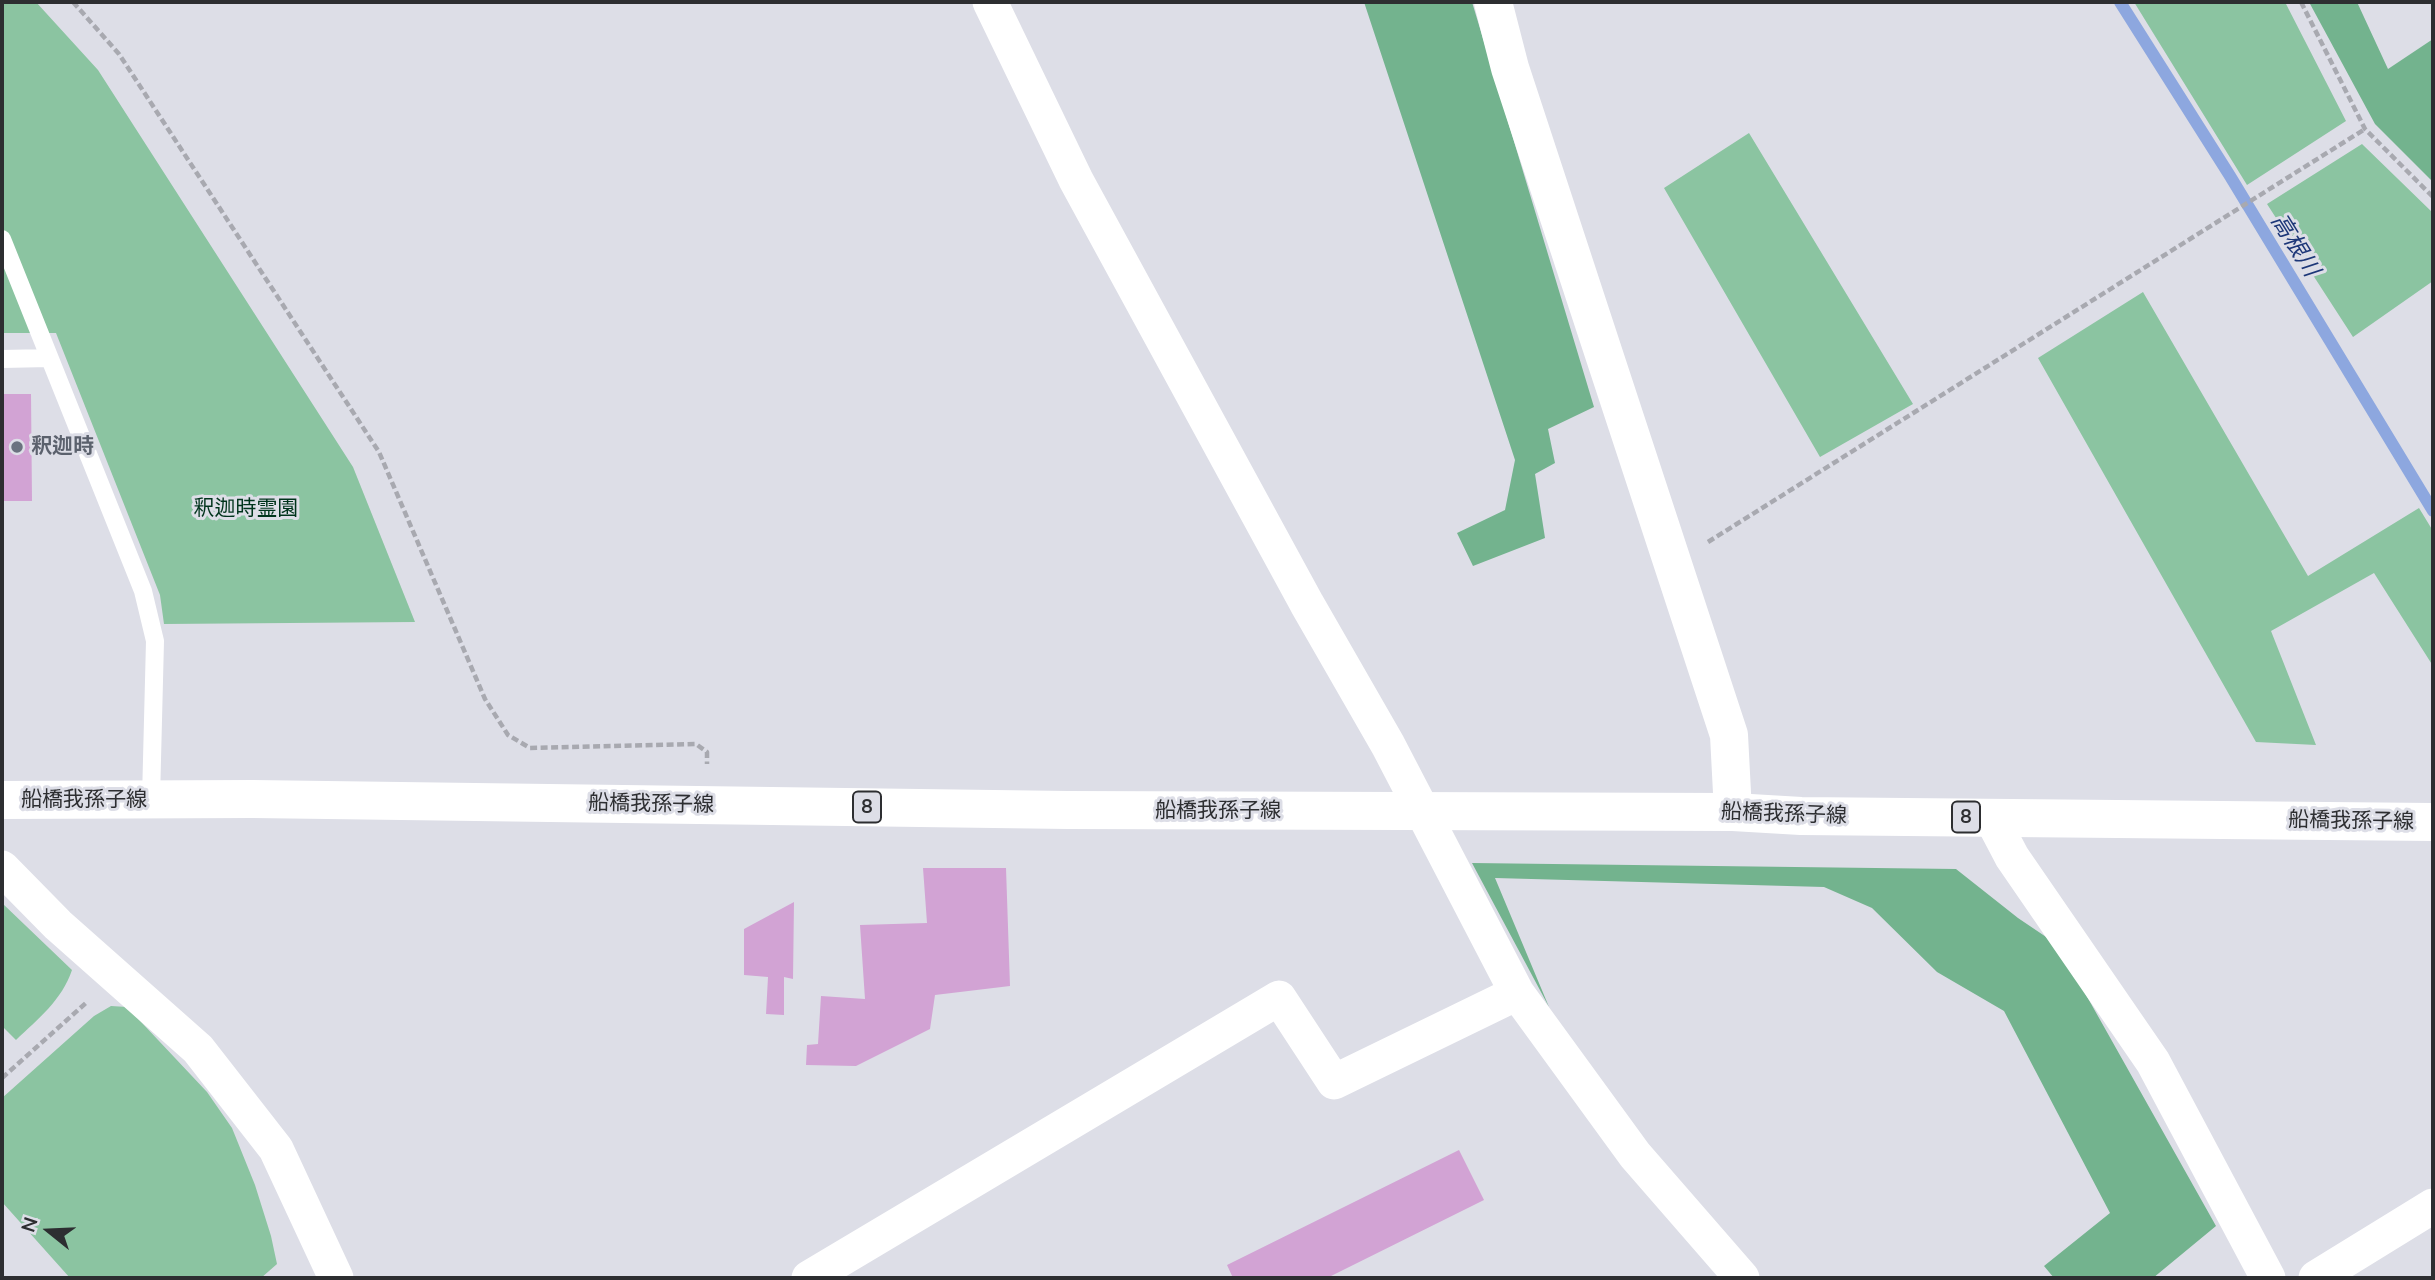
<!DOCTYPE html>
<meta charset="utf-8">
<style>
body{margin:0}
#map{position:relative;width:2435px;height:1280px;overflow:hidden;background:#dddee7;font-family:Mulish,sans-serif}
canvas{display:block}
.frame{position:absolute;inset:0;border:4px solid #2d2e31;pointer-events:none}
.north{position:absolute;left:14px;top:1196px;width:70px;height:70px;-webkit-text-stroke:5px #dddee7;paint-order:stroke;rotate:288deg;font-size:19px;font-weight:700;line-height:28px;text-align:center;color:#2d2e31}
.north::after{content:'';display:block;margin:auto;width:24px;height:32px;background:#2d2e31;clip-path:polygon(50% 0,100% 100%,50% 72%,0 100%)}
</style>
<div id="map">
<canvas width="2435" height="1280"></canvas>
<div class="frame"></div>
<div class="north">N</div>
</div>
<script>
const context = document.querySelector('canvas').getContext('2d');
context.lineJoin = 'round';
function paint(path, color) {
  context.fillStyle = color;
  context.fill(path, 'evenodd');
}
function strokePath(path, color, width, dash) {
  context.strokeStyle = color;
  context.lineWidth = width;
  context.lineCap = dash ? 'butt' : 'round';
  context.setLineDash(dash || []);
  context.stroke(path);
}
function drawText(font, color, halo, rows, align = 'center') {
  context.font = font + ' Mulish,"Noto Sans JP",sans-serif';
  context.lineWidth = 6;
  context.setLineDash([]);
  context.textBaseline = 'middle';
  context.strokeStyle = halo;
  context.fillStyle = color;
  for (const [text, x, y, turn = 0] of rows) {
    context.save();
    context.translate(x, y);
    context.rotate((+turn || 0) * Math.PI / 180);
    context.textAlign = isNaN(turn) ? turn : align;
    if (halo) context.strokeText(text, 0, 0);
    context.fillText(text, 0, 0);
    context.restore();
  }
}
paint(new Path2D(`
 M2 2H36L98 70 353 467 415 622 164 624 160 595 56 333H2Z
 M2134 2H2285L2346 121 2247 185Z
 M1749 133 1913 404 1820 457 1664 188Z
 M2362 144 2433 213V281L2353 337 2267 204Z
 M2143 292 2308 576 2419 508 2433 531V666L2374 573 2271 631 2316 745 2256 742 2038 358Z
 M2 903 72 970C62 1000 38 1019 16 1040L2 1026Z
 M111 1006 127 1007 207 1092 232 1128 255 1185 271 1236 277 1264 261 1278H70L2 1202V1098L94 1016Z`), '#8bc4a1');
paint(new Path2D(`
 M1364 2H1472L1594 407 1548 429 1555 463 1535 474 1545 538 1473 566 1457 533 1505 510 1515 460Z
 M2309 2H2357L2388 69 2433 39V182L2375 124Z
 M1472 863 1956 869 2018 918 2058 945 2216 1226 2153 1278H2054L2044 1266 2110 1213 2004 1011 1937 972 1872 908 1824 887 1495 878 1549 1007Z`), '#73b38e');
strokePath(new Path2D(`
 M2120 2 2230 176 2433 511`), '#8da7df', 12);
paint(new Path2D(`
 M2 394H31L32 501H2Z
 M923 868H1006L1010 986 935 995 930 1029 856 1066 806 1065 807 1045 818 1044 821 996 865 999 860 925 927 923Z
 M794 902 793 979 784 977V1015L766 1014 768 977 744 975V929Z
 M1459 1150 1484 1200 1327 1278H1233L1227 1265Z`), '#d2a3d4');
strokePath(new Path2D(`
 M73 2 119 54 379 452 485 699 508 735 530 748 696 744 707 752V764
 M2301 2 2365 129 2433 197
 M1708 542 2365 129
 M2 1078 87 1002`), '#a8a9b0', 4.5, [7, 3.5]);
strokePath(new Path2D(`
 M2 239 143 591 155 641 151 799
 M2 359 49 358`), '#fff', 18);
strokePath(new Path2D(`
 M990 2 1076 180 1307 604 1388 745 1517 993 1635 1155 1742 1278
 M1991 817 2012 857 2153 1062 2268 1278
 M2 868 58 925 198 1049 276 1149 336 1278
 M809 1278 1279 998 1334 1082 1517 993
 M2316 1278 2433 1206`), '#fff', 35);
strokePath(new Path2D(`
 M1493 2 1510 68 1729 735 1733 812`), '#fff', 38);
strokePath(new Path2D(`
 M2 800 253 799 1068 810 1733 812 1801 816 2433 822`), '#fff', 38);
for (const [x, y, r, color] of [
 [17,447,7,"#6b7280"]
]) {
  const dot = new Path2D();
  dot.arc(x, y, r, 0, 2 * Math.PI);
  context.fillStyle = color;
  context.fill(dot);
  strokePath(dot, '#dddee7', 2.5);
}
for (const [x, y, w] of [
 [867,807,28],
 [1966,817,28]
]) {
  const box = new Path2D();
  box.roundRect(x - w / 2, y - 15.5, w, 31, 5);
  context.fillStyle = '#dddee7';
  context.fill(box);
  strokePath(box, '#2d2e31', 2);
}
drawText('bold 19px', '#2d2e31', null, [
 ["8",867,807],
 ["8",1966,817]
]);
drawText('bold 21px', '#5b616d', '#dddee7', [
 ["釈迦時",31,447]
], 'left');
drawText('21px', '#00341c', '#dddee7', [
 ["釈迦時霊園",246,509]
]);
drawText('21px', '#2d2e31', '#dddee7', [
 ["船橋我孫子線",84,800],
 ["船橋我孫子線",651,804,1],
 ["船橋我孫子線",1218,811],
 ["船橋我孫子線",1784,814,2],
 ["船橋我孫子線",2351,821,1]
]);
drawText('italic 23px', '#1d3778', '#dddee7', [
 ["高根川",2295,245,58]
]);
</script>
